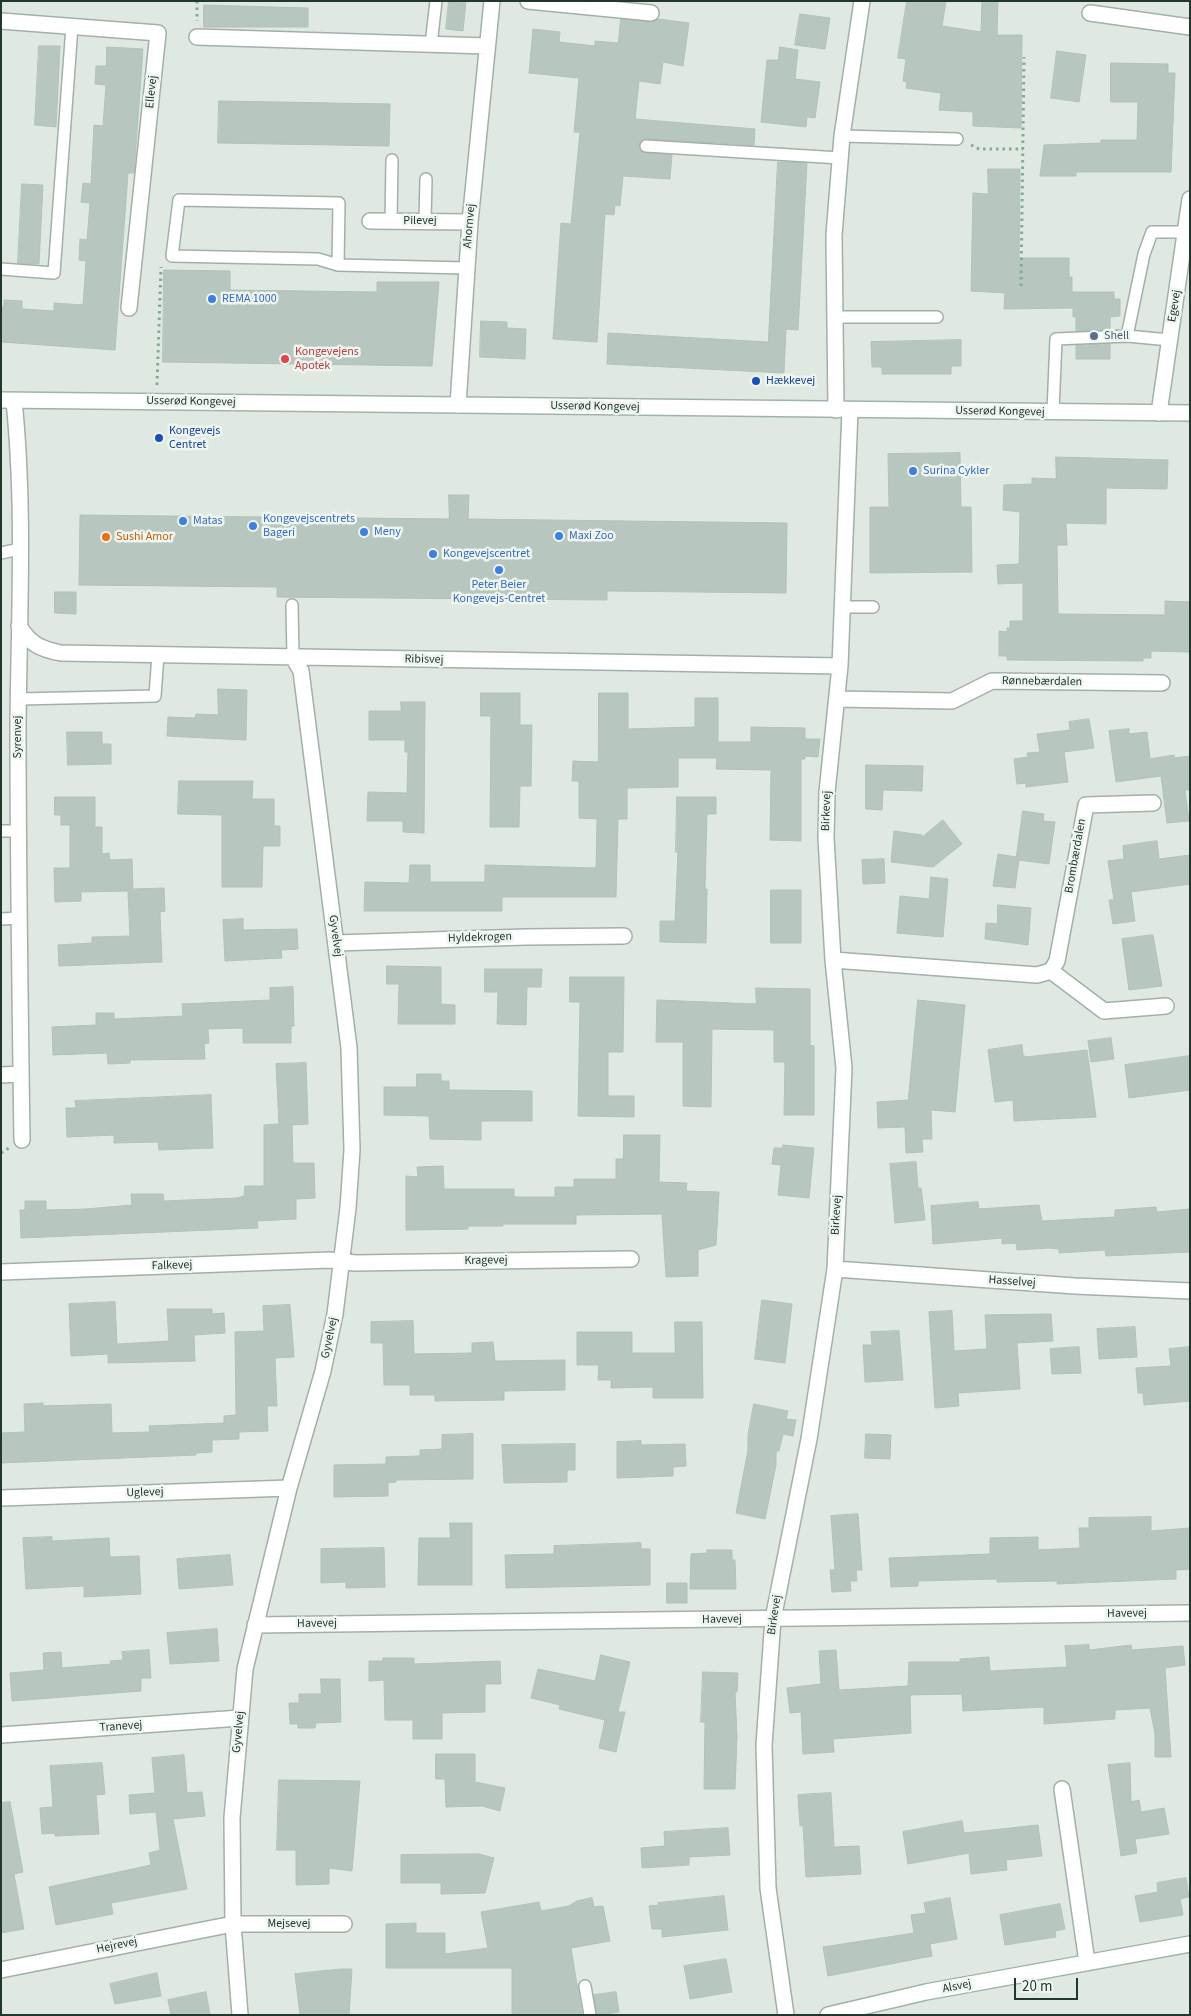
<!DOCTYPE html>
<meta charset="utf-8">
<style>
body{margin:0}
#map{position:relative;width:1191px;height:2016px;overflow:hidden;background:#dfe9e2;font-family:"Source Sans 3",sans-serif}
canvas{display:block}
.frame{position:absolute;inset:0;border:2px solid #21382d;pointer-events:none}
.scale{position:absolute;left:1014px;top:1978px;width:64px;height:22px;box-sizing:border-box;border:2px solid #21382d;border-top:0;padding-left:6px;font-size:15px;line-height:18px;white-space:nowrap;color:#21382d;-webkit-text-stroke:4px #eff6f1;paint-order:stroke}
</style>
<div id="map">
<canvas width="1191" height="2016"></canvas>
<div class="frame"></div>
<div class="scale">20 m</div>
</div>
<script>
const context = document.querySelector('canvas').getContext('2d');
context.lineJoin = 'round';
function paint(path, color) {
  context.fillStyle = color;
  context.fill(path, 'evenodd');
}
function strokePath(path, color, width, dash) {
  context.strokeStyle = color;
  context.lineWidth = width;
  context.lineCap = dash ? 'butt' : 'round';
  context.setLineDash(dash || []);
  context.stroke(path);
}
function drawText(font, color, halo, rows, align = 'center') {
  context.font = font + ' "Source Sans 3",sans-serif';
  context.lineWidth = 5;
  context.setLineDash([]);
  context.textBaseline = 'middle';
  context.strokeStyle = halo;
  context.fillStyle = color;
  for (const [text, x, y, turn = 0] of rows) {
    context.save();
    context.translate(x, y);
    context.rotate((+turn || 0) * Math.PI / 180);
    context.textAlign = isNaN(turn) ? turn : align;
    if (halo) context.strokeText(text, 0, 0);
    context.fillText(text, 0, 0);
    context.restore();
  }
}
const building = new Path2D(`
 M449 1H466L463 31 446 29Z
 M907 1H946L942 26 981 32 982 1H998L997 35H1022L1021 128 973 126V112L939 110 941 93 906 88 907 82 903 81 906 59 898 58Z
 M204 5 308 8V27H204Z
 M800 14 830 18 825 49 795 45Z
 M621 19 650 22 658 19 689 23 683 66 663 62 660 84 639 81 635 119 755 129 754 145 646 139 640 141 639 149 642 152 672 155 670 179 623 176 620 206 615 205 614 215 605 214 597 342 553 339 561 223 571 224 580 132H574L579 78 529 73 533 29 560 32 559 42 595 46V41L618 43Z
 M39 46H60L56 127 35 125Z
 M107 47 143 49 134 173H128L115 350 1 342V307H4V300L22 301V309L54 311V303L83 305 86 261 79 260 80 239 87 240 90 203 81 202 83 183 91 184 94 125 103 126 106 85 95 84 96 66H106Z
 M780 47 798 50 795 79 820 82 815 118 807 117 806 127 761 122 767 60H778Z
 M1057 51 1086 55 1079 102 1051 98Z
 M1111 63 1168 64V73H1175L1171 172H1076V176H1040L1044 145 1101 143V140H1137L1138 102H1111Z
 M219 101 390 104 389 146 218 143Z
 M778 162 807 163 798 330 786 329 784 373 607 364 608 333 768 342Z
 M988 169H1020L1019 258H1069V277H1072V292H1114V299H1120V316L1110 317V329L1076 331V317H1073V308L1004 309 1005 293 971 291 973 193 988 194Z
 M22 184 43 185 39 264 18 263Z
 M164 270 230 271V290L377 292V282H439L432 366 163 362Z
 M481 321 507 322V328L526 329 525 359 480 357Z
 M961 340V366H951V374H882V367H872L871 342Z
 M1110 344V359H1076V346Z
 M960 453 961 507H971L972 572 870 573V507H889L888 454Z
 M1056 457 1168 460 1167 489 1106 488V524L1066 523 1067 545H1057L1058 614 1165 615V601L1190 602V652L1151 651V658H1143V661L1007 660V656H999V631L1007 632V628H1010V621H1023V583L998 584 997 565 1019 564 1020 512 1003 510 1004 485 1032 484V478L1056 479Z
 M449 495H469L468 519 787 523 786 593 607 591V600L277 597V587L79 585 80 515 449 519Z
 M55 592H76V614L55 613Z
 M218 689 247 690 246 740 167 736 168 717 195 718 196 714 218 715Z
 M481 693H520V725H532L531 786H520L519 827H490L491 716H481Z
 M599 693H628V729L695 727V698H718V742H751V727L805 728V739H820L818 757 805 756V759H801V841L770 840 771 770 716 769 717 758H678V787L627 788V819H618L616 897H502V911H364L365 882 409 883 410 865H430V882H485V865L596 868 597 819 579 818V781H572L573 761 598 762Z
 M401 702H425L424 833 403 832V821H367L368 792 407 793 408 752H405V740H369V711H401Z
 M1089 719 1094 748 1064 752 1068 782 1026 787V783L1017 784 1014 759 1028 757 1027 753 1040 752 1037 734 1070 730 1069 722Z
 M1129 729V734L1147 732 1150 759 1174 755V758L1190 756V790H1185L1189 821 1167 823 1161 776 1116 782 1109 731Z
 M67 732H102V744H111V764L68 765Z
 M866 765 923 766 922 791 883 790 882 810 866 809Z
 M179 781H253L252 799H274V826H280V846H263L262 887H222V815L178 814Z
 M55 797H95V827H102V854L109 853 110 860 132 859 133 889 164 888 165 911 160 912 162 962 59 966 58 945 92 943V937L130 936 128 891 81 892V901L55 902 54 868H70V825H61V815H55Z
 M677 797H716V814H707L705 889H707L706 943 660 942V921H675L678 852H676Z
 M1023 811 1044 814 1043 821 1055 822 1049 864 1019 860 1015 888 993 886 998 854 1016 857Z
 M943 820 962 844 933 867 891 862 894 831 922 835V837Z
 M1157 841 1159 859 1190 855V884L1131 892 1135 921 1113 924 1109 900H1114L1108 861 1124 859 1123 846Z
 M884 859 885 883 863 884 862 860Z
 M931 877 948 879 943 937 897 933 900 896 929 899Z
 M771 890H801V943H771Z
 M998 905 1031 908 1028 945 985 939 986 923 997 924Z
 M243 919V930L297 929 298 949 281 950 282 958 225 961 223 920Z
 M1153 935 1162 986 1129 990 1122 939Z
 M387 966 441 967V1004L455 1005V1024H398L399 984H387Z
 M485 969H542L541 987H527L526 1025 497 1024 498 992H485Z
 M570 977H624L623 1052H608V1096H634V1117L578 1116 580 1002H570Z
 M293 987 294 1026H291V1043H243V1028L208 1029 209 1043 204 1044 205 1059 130 1060V1063L108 1064 107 1053 53 1055 52 1027 96 1025V1013H114V1019L183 1016 182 1004 270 1000V988Z
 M756 988 810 989V1045L814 1046V1115H784L785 1062H774V1030L712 1029 711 1107 683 1106V1042H656L657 1000 756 1004Z
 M918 1000 965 1005 955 1112 931 1110 932 1139H922L923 1152 906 1153 905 1127 878 1128 877 1102 908 1100Z
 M1111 1038 1114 1059 1091 1062 1088 1041Z
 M1022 1045 1023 1055 1026 1057 1087 1050 1096 1117 1014 1121 1013 1100 995 1102 988 1050Z
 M1190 1056V1090L1129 1098 1125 1065Z
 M306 1063 308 1124 292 1125 293 1163H314L315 1198 296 1199V1219L257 1221 258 1228 21 1238 20 1210H25V1201H46V1210L86 1209 132 1205 131 1194H163L164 1201 237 1198 244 1196 245 1186H264V1125L279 1124 276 1064Z
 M417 1074H441V1081H449V1090L532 1091V1121H481V1140L430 1139 429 1116 384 1115V1087H416Z
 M211 1095 213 1148 159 1150 158 1142 114 1143V1135L67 1137 66 1108H76L75 1101Z
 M624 1135H660L659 1182 687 1183 686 1191 719 1192 716 1245 698 1250V1276L666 1277 662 1214 576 1215V1224H503V1226H468V1229L406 1230V1176L418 1177 417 1167 443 1166 444 1189H514V1197H555V1187H574V1179H616V1159H623Z
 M783 1145 814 1148 809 1198 778 1195 781 1165 772 1164 774 1148H783Z
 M916 1162 918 1188H921L925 1220 895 1223 890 1164Z
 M978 1202 979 1209 1039 1205 1042 1221 1115 1217V1210L1156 1207 1157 1212 1190 1209V1252L1106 1256 1105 1250 1059 1253V1249L1049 1248 1017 1250 1016 1243 1002 1244V1238L933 1244 931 1206Z
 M762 1300 792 1304 785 1363 755 1359Z
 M115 1302 117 1344 169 1341 167 1309H212V1314L224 1313 225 1333 194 1335 195 1361 108 1363V1354L71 1356 69 1304Z
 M290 1305 294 1357 275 1358 277 1406H267L268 1431 239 1432V1439L212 1440V1452L196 1453V1455L1 1463V1433L25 1432 24 1404 43 1403V1406L111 1404 112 1433 150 1432 149 1426 224 1423V1416L236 1415 235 1332 264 1331 263 1306Z
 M952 1311 954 1351 987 1349 985 1315 1051 1314 1053 1341 1017 1343 1020 1389 958 1393 959 1406 935 1408 929 1312Z
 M413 1321 414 1354 472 1353V1343L493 1342 495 1361 565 1360V1390L504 1391V1400L435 1401V1395H410V1385H384L383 1343H371V1322Z
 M675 1322H702L703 1398H653V1387L611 1388V1380H598L599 1365H577V1332H632V1353H675Z
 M1135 1327 1137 1357 1099 1359 1097 1329Z
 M899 1331 903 1380 865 1382 863 1345H872L871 1332Z
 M1079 1347 1081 1373 1052 1374 1050 1349Z
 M1190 1347V1401L1144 1405 1143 1393H1138L1136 1368 1171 1366 1169 1349Z
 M754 1404 788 1411 786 1419 796 1420 793 1436 783 1434 779 1451H776V1465L765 1519 736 1513 748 1450V1435Z
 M473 1434V1479L396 1480V1482L388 1483V1496L334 1497V1465L386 1464V1457L420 1456V1450L442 1449V1435Z
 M866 1434 891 1435 890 1459 865 1458Z
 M641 1441V1445L685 1444 686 1466 673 1467V1476L617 1478V1442Z
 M575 1444V1470H567V1482L504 1483 502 1445Z
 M858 1514 862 1570H856L857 1581H850L851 1591 832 1592 830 1570H835L831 1516Z
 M1151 1517V1531L1190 1528V1569L1176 1570V1579L1057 1584V1581L997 1582V1579L918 1581V1586L891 1587 889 1558 990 1554V1538L1038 1537V1550L1080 1548 1079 1528H1089V1518Z
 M450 1523H472V1585H418L419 1538H450Z
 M52 1537V1541L109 1538 110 1557 139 1556 141 1594 84 1597V1586L26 1589 23 1538Z
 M641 1543V1549H650V1585L506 1588 505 1555 554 1554V1546Z
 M384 1548 385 1587 346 1588V1582L321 1583V1549Z
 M707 1550H732V1560H735L736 1589H690L691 1554 707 1553Z
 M230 1555 233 1585 179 1589 177 1559Z
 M667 1583H687V1603H667Z
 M217 1629 219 1661 170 1664 167 1633Z
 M1089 1645V1650L1131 1645 1132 1650 1183 1646 1185 1665 1165 1668 1171 1757H1155V1734L1150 1708 1115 1710V1719L1044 1724V1707L963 1711 962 1694 910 1695 911 1733 833 1739 834 1752 803 1754 801 1712 790 1713 787 1688 821 1684 819 1651 836 1650 839 1690 908 1686 909 1662H960V1659L989 1657 990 1671 1067 1667 1065 1646Z
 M149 1650 151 1678H141V1691L12 1701 10 1673 44 1670 43 1653 61 1652 62 1668 111 1664 110 1661 123 1660 122 1652Z
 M601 1655 630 1662 618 1712H625L616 1752 599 1748 605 1720 559 1709 560 1705 531 1698 538 1669 595 1681Z
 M383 1658H414V1664L500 1661 501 1684H485V1712L442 1713V1739H413V1720H385L384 1680 369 1681V1661H383Z
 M703 1672 738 1673 737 1692H735L737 1737 735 1789H704L705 1722H701Z
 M321 1679H340L341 1722 316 1723 315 1728H298V1724H290L289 1703H299V1694H321Z
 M436 1754H475V1782L505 1788 500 1811 482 1806 446 1807 445 1779H436Z
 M184 1755 187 1793 202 1792 205 1816 173 1819 187 1889 111 1903 113 1914 56 1925 49 1887 151 1865 149 1853 160 1850 156 1812 130 1814 129 1795 155 1793 152 1758Z
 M102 1763 105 1794 96 1795 99 1834 55 1836V1833L42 1834 40 1808 53 1807 50 1766Z
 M1130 1763 1131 1802 1139 1800 1141 1812 1164 1808 1169 1834 1135 1839 1137 1853 1121 1856 1108 1765Z
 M279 1780 360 1781 352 1871 329 1868V1884L296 1885V1850H277Z
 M831 1793 834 1847 859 1846 861 1874 806 1877 803 1825 800 1826 798 1795Z
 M10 1802 23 1872 14 1874 24 1929 1 1933V1803Z
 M962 1821 964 1833 1038 1825 1042 1856 1006 1860 1007 1870 971 1874 969 1853 908 1864 903 1832Z
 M728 1828 730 1855 689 1857V1865L642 1868 641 1848 665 1846 664 1832Z
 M479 1854 494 1858 485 1893 441 1894V1883H401V1855Z
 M1186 1878 1189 1897 1180 1899 1183 1915 1140 1922 1135 1896 1158 1892 1157 1883Z
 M724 1896 728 1930 662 1937V1929H652L649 1906 659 1905 658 1903Z
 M592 1898 594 1907 603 1906 610 1941 571 1948 582 2015H512V1968H386V1924L416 1923V1933H445V1954L488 1948 481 1912 539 1902 541 1911 569 1906 577 1901Z
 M950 1898 957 1939 930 1944 932 1956 828 1976 823 1947 914 1933 911 1915 926 1913 924 1903Z
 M1060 1904 1065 1929 1055 1931 1056 1937 1005 1945 1000 1915Z
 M726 1959 732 1992 690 1999 684 1966Z
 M341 1969H352L349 2015H300L295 1974Z
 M157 1973 161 1996 115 2004 110 1984Z
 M206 1992 210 2015H171L168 2000Z
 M616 1992 619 2012 597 2015 594 1995Z`);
paint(building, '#b7c6be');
strokePath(building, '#b1c2b8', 1);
const lane = new Path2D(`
 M431 45 436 1
 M842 136 957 139
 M646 146 840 158
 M391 221 392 160
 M425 221 426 179
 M338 265 339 203 179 200 172 256 318 259 338 265 466 268
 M1 269 54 273 72 26
 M835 317H937
 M1127 336 1170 340
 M1053 412 1056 339 1127 336 1144 254 1152 232H1185
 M1 553 20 549
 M292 605 293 657
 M843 607H873
 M19 699 155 696 158 655
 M1 831H18
 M1 919 19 918
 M585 1986 590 2015`);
const street = new Path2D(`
 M528 1 651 13
 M1090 13 1190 27
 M1 21 158 33 129 308
 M197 37 487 46
 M370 221 470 222
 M14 401C25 508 19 617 18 725 18 863 20 1001 22 1140
 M458 405 470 222 492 1
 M836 410 834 235 842 136 862 1
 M1159 413 1190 199
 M19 626C30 644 40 649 61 653L840 666
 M837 699 952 701 992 681 1162 683
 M336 943 525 937 624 936
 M833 960 1037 975 1051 971 1057 961 1086 805 1153 803
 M1051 971 1104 1011 1166 1006
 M1 1075 21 1074
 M835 1269 1075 1286 1190 1291
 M1 1272 330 1260 355 1263 631 1259
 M1 1498 289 1488
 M255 1625 1190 1613
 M1 1735 240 1718
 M1062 1789 1087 1962
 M1 1970 233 1924H344
 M240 2015 233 1924 232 1818 245 1669 289 1488 323 1371 335 1314 348 1208 352 1150 349 1048 301 671 293 657
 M786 2015 768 1888 764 1745 773 1619 809 1439 835 1269 844 1068 833 960 826 838 827 792 840 666 850 410`);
const secondary = new Path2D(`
 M1 400 1190 413
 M828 2015 926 1992 1190 1944`);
strokePath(lane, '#a2b0a8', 14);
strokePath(street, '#a2b0a8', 18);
strokePath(secondary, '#9fb4a8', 18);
strokePath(new Path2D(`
 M197 1V21
 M971 145 979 149H1023
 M1021 286 1024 57
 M157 385 161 267
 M1 1153 9 1148`), '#81ab96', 3, [2.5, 4]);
strokePath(lane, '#fff', 11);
strokePath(street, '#fff', 15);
strokePath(secondary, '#fff', 15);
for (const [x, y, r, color] of [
 [212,299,5,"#3f7fe0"],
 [1094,336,5,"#5c6f8a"],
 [285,359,5,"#e0444e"],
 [756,381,5,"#1a4fb4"],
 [159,438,5,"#1a4fb4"],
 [913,471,5,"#3f7fe0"],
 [183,521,5,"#3f7fe0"],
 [253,526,5,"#3f7fe0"],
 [364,532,5,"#3f7fe0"],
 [559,536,5,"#3f7fe0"],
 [106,537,5,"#e8710a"],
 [433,554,5,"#3f7fe0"],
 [499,570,5,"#3f7fe0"]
]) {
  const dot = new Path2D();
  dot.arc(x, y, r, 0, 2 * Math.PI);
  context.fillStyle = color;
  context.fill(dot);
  strokePath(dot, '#eff6f1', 2);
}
drawText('12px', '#21382d', '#eff6f1', [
 ["Ellevej",152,92,-84],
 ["Pilevej",420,221],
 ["Ahornvej",470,226,-85],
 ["Egevej",1175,306,-81],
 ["Usserød Kongevej",191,402,1],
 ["Usserød Kongevej",595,407,1],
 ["Usserød Kongevej",1000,412,1],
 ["Ribisvej",424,660,1],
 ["Rønnebærdalen",1042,682,1],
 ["Syrenvej",18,737,-90],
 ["Birkevej",827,811,-88],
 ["Brombærdalen",1076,856,-80],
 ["Gyvelvej",335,936,82],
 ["Hyldekrogen",480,938,-2],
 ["Birkevej",837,1215,-87],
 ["Kragevej",486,1261,-1],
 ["Falkevej",172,1266,-2],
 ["Hasselvej",1012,1282,4],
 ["Gyvelvej",330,1338,-78],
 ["Uglevej",145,1493,-2],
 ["Havevej",1127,1614,-1],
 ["Birkevej",775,1615,-82],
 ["Havevej",722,1620,-1],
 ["Havevej",317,1624,-1],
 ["Tranevej",121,1727,-4],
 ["Gyvelvej",239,1732,-85],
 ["Mejsevej",289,1924],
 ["Hejrevej",117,1946,-12],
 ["Alsvej",957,1987,-11]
]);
drawText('12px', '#366cbe', '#eff6f1', [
 ["REMA 1000",222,299],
 ["Surina Cykler",923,471],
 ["Kongevejscentrets",263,519],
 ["Bageri",263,533],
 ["Matas",193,521],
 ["Meny",374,532],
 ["Maxi Zoo",569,536],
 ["Kongevejscentret",443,554],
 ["Peter Beier",499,585,"center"],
 ["Kongevejs-Centret",499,599,"center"]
], 'left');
drawText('12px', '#4e5e75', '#eff6f1', [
 ["Shell",1104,336]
], 'left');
drawText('12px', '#be3a42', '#eff6f1', [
 ["Kongevejens",295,352],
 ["Apotek",295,366]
], 'left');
drawText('12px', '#164399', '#eff6f1', [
 ["Hækkevej",766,381],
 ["Kongevejs",169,431],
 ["Centret",169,445]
], 'left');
drawText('12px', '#c56008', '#eff6f1', [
 ["Sushi Amor",116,537]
], 'left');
</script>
